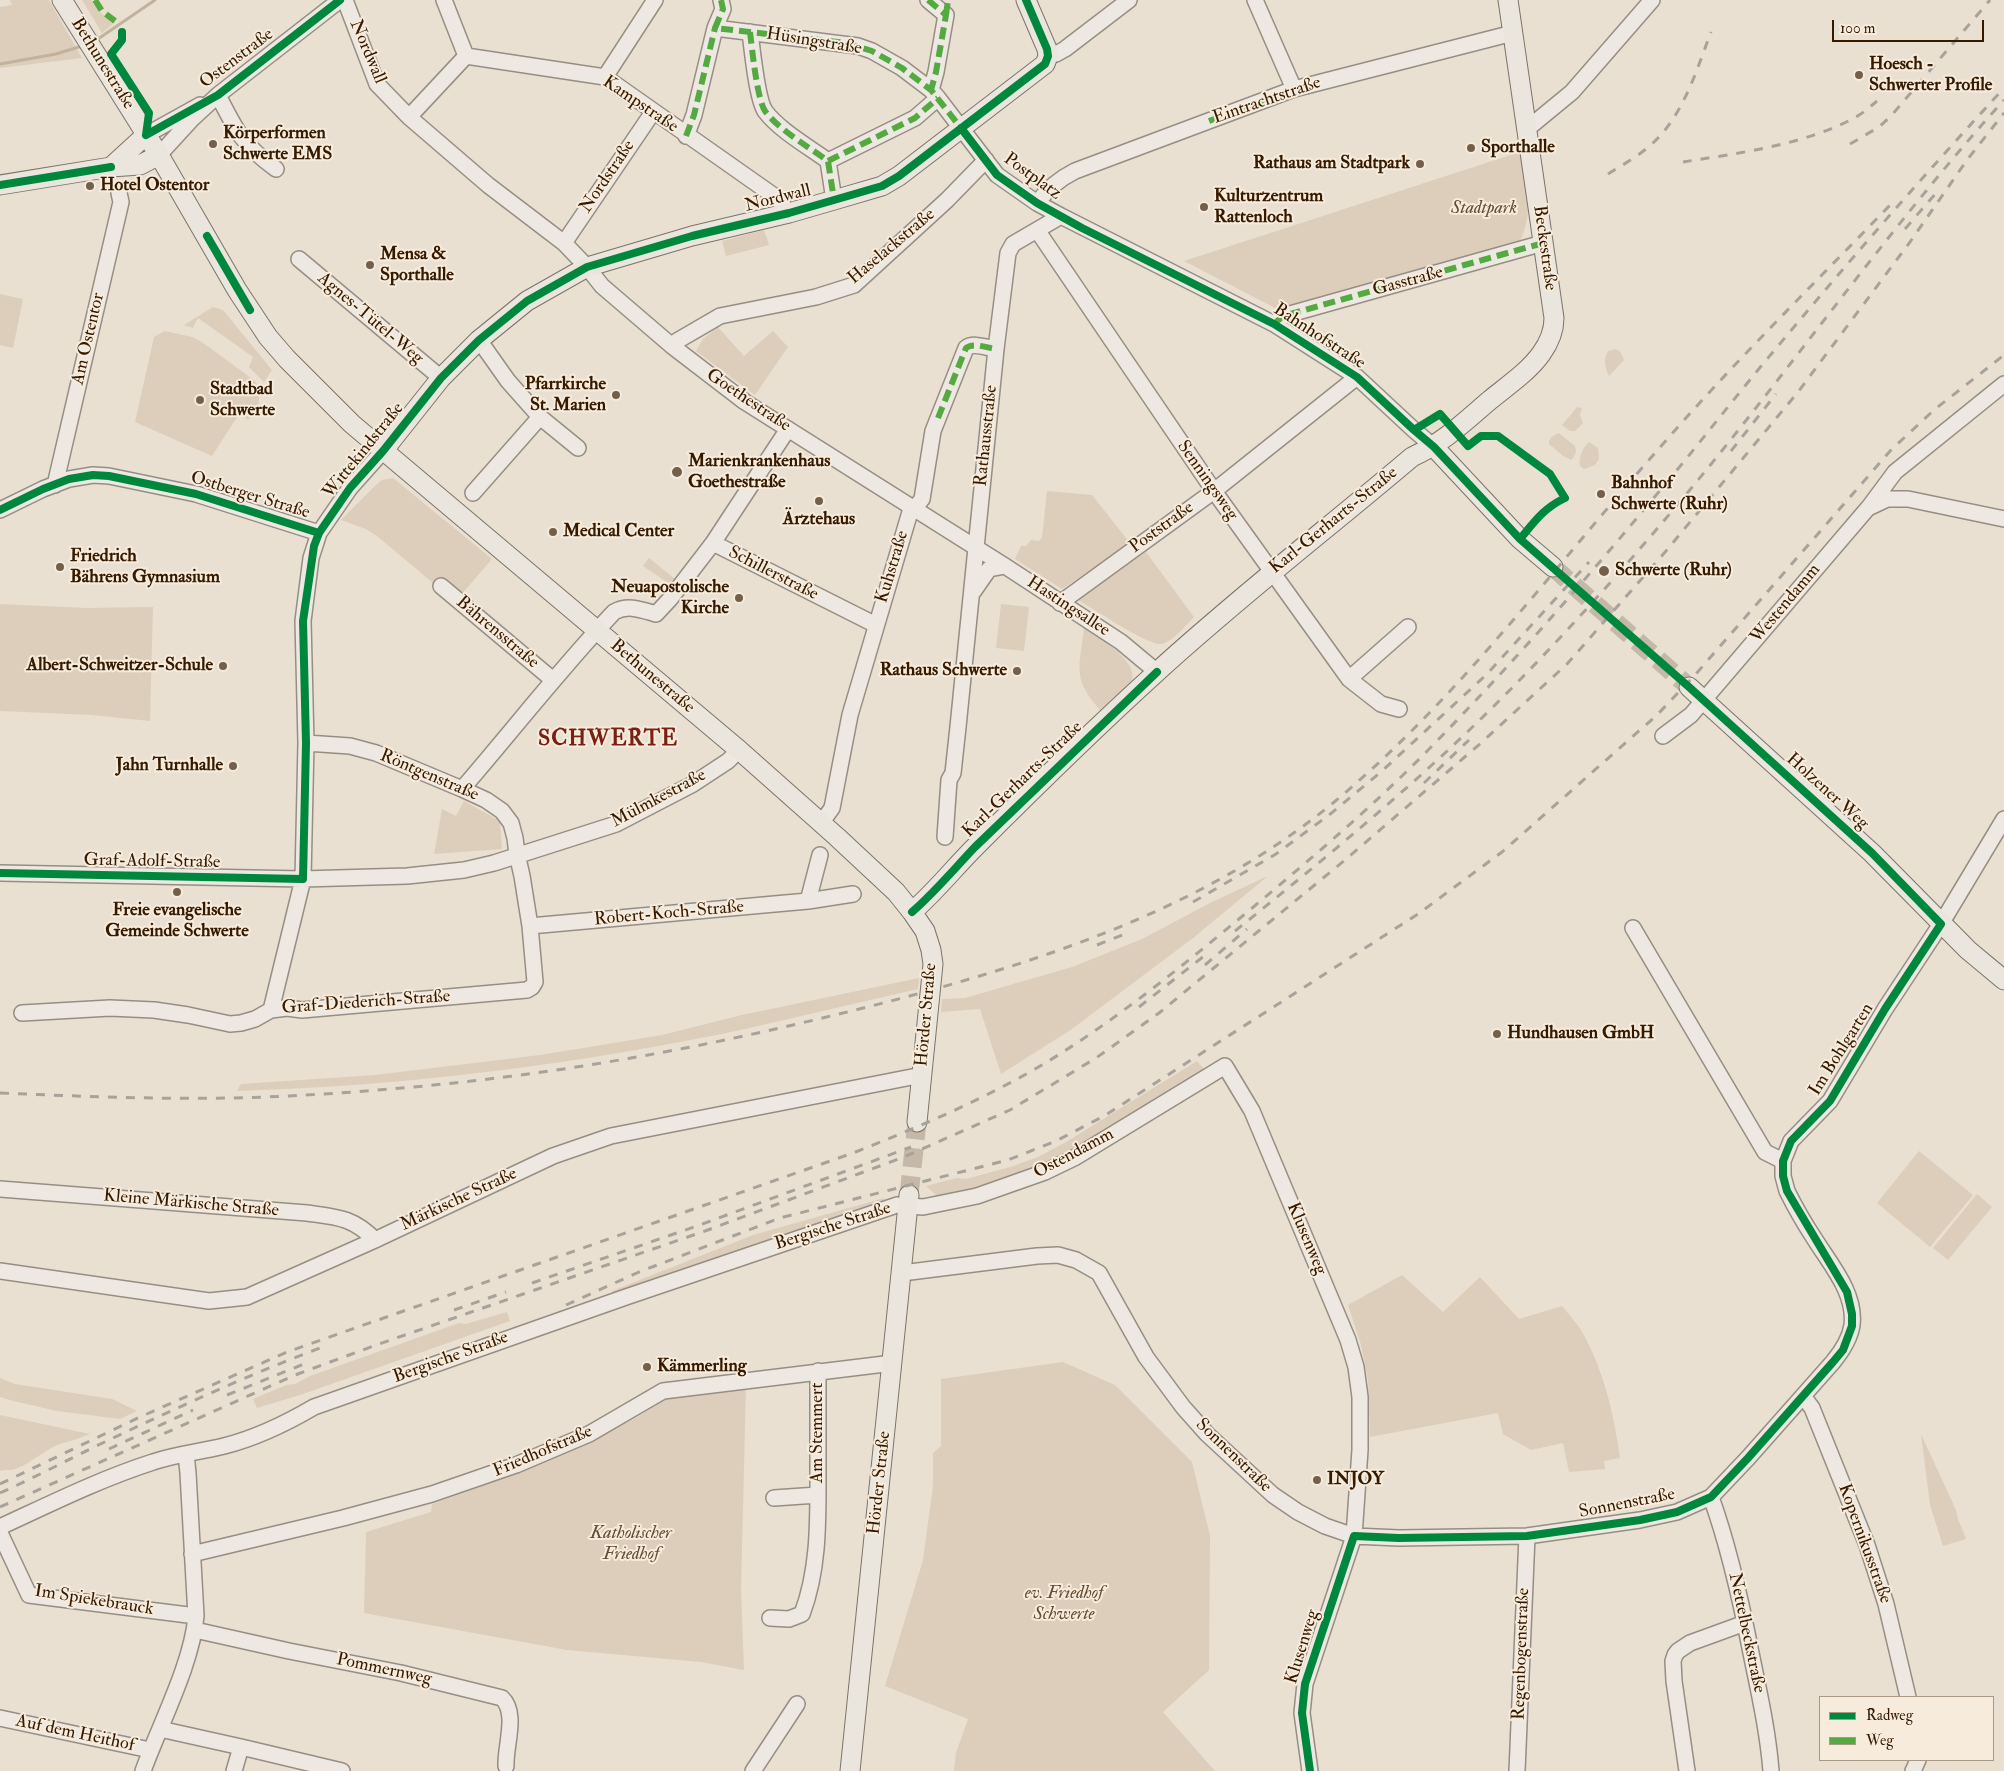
<!DOCTYPE html>
<meta charset="utf-8">
<style>
body{margin:0}
#map{position:relative;width:2004px;height:1771px;overflow:hidden;background:#e9e0d2;font-family:"IM FELL Double Pica",serif}
canvas{display:block}
.legend{position:absolute;left:1819px;top:1696px;width:175px;height:65px;box-sizing:border-box;background:#f7ecdc;border:1px solid #a99884;margin:0;padding:6px 9px;list-style:none;font-size:15px;color:#351a00}
.legend li{display:flex;align-items:center;gap:10px;height:25px}
.legend b{width:25px;border:1px solid #a99884}
.scale{position:absolute;left:1832px;top:20px;width:152px;height:22px;box-sizing:border-box;border:2px solid #351a00;border-top:0;padding-left:6px;font-size:15px;line-height:18px;white-space:nowrap;color:#351a00;-webkit-text-stroke:4px #f7ecdc;paint-order:stroke}
</style>
<div id="map">
<canvas width="2004" height="1771"></canvas>
<ul class="legend">
<li><b style="height:6px;background:#00873e"></b>Radweg</li>
<li><b style="height:6px;background:#54a940"></b>Weg</li>
</ul>
<div class="scale">100 m</div>
</div>
<script>
const context = document.querySelector('canvas').getContext('2d');
context.lineJoin = 'round';
function paint(path, color) {
  context.fillStyle = color;
  context.fill(path, 'evenodd');
}
function strokePath(path, color, width, dash) {
  context.strokeStyle = color;
  context.lineWidth = width;
  context.lineCap = dash ? 'butt' : 'round';
  context.setLineDash(dash || []);
  context.stroke(path);
}
function drawText(font, color, halo, rows, align = 'center') {
  context.font = font + ' "IM FELL Double Pica",serif';
  context.lineWidth = 4;
  context.setLineDash([]);
  context.textBaseline = 'middle';
  context.strokeStyle = halo;
  context.fillStyle = color;
  for (const [text, x, y, turn = 0] of rows) {
    context.save();
    context.translate(x, y);
    context.rotate((+turn || 0) * Math.PI / 180);
    context.textAlign = isNaN(turn) ? turn : align;
    if (halo) context.strokeText(text, 0, 0);
    context.fillText(text, 0, 0);
    context.restore();
  }
}
paint(new Path2D(`
 M10 0H49L82 58 0 68V7L12 5Z
 M82 0H91L99 11 113 24 102 33Z
 M1520 152C1526 188 1536 213 1517 247L1479 254 1305 301 1301 306 1279 310 1184 261Z
 M764 230 769 245 726 256 722 241Z
 M0 294 23 299 13 348 0 345Z
 M213 307 223 310 272 370 264 382 249 367 253 357 198 318 193 328 184 325Z
 M718 327 744 356 773 331 788 347 755 395 696 351 703 339Z
 M165 331 192 337 202 342 255 381C261 390 259 400 258 410H255L248 420 239 414 212 456 135 422 154 337Z
 M1615 349 1620 351 1624 360 1609 376C1605 368 1603 359 1608 351Z
 M1577 407 1582 408 1580 415 1583 423 1575 431H1570L1562 425Z
 M1559 433 1575 446 1576 452 1572 460 1563 456 1549 444C1548 438 1554 435 1559 433Z
 M1589 442 1598 448 1599 459 1595 465 1584 469 1580 466C1578 458 1583 447 1589 442Z
 M393 478 492 559 461 595 439 579 433 583 377 536 366 529 341 520 376 485 382 480Z
 M1047 491 1092 495 1130 543 1062 589 1015 559 1021 546H1026L1031 540 1039 541 1042 537Z
 M1146 552 1194 617C1185 626 1173 642 1161 644 1149 646 1092 608 1078 600Z
 M649 558 675 579 671 585 643 566Z
 M0 604 86 608 153 607 150 721 92 715 0 711Z
 M1001 604 1029 607 1024 651 996 648Z
 M1084 627C1099 639 1138 659 1132 681L1100 710C1071 677 1080 668 1084 627Z
 M464 801 500 821 502 849 434 854 442 809 456 816Z
 M1268 876 1193 938 1072 1029 1001 1074 980 1009 941 1012 942 999 965 998 1072 967 1142 939 1210 903Z
 M919 978 918 989C860 1002 803 1016 745 1029 580 1064 406 1086 237 1091L241 1084 375 1075 540 1055 662 1035 742 1015Z
 M1197 1061 1205 1070 1070 1154 1024 1175 939 1198 926 1186 957 1178 966 1179 1010 1167 1038 1157 1066 1142Z
 M1919 1151 1973 1195 1930 1247 1877 1203Z
 M1977 1194 1992 1207 1948 1260 1933 1248Z
 M884 1198 885 1201 613 1298 585 1304 612 1293V1291L753 1235Z
 M1402 1275 1443 1312 1480 1277 1519 1319 1562 1306C1570 1316 1580 1326 1585 1337 1605 1375 1614 1416 1620 1458L1604 1461 1605 1469 1569 1472 1563 1443 1531 1450 1503 1434 1498 1413 1370 1437 1368 1381 1361 1345 1348 1305Z
 M507 1312 510 1321 303 1394 257 1408 253 1399 286 1385 295 1384 310 1376 459 1323 466 1324Z
 M1063 1362 1115 1385 1192 1462 1210 1536 1209 1670 1163 1712 1215 1771H954L956 1753 968 1719 885 1686 923 1560 933 1486V1453L941 1446V1379Z
 M0 1378 15 1384 112 1399 137 1411 120 1419 57 1411 13 1401 0 1397Z
 M746 1385 741 1590 744 1670 701 1662 567 1650 364 1613 366 1532 431 1512 432 1504 519 1473 634 1419 675 1394Z
 M0 1415 90 1434C80 1438 71 1441 60 1444 44 1450 32 1463 15 1469 10 1471 5 1469 0 1471Z
 M1921 1434 1956 1510 1958 1519 1966 1539 1943 1546 1930 1505Z`), '#dcceba');
strokePath(new Path2D(`
 M95 41 155 0
 M0 64 56 54 82 46`), '#c2b29c', 3);
strokePath(new Path2D(`
 M1553 567 1689 687
 M909 1195 917 1122`), '#c5b8a8', 19, [19, 9]);
const minor = new Path2D(`
 M345 0 377 84 409 117 488 185 564 243 587 267 602 286 672 346 745 402 1005 566 1121 642 1157 672
 M444 0 466 56 605 77 777 198 789 213
 M721 0 723 9 715 28 858 46 872 51 902 68 931 90 938 98 997 175 1037 203 1061 216 1274 324 1357 377 1414 430 1434 447
 M928 0 946 15 936 72 931 90
 M1255 0 1294 89
 M750 32C752 48 757 99 765 111 779 130 809 147 828 161L834 200
 M1048 56 1056 54 1065 49 1129 0
 M605 77 655 0
 M218 95C236 131 243 145 276 169
 M409 117 466 56
 M1527 129 1572 92 1652 0
 M146 135 200 105
 M686 136 694 115 715 28
 M159 155 192 119 218 95 340 0
 M828 161 915 118 938 98
 M1037 203C1048 188 1059 179 1075 171L1294 89 1513 33
 M1037 230 1214 491 1349 679 1381 704 1399 709
 M564 243 653 112
 M299 259 441 378
 M1274 324 1283 316 1543 243
 M479 340 508 381 540 417
 M672 346 677 341 720 316 816 297 854 285 947 200 986 160
 M788 429 713 543 876 625
 M55 485 121 202 119 193
 M473 493 540 417 578 448
 M1869 507 1895 472 2004 384
 M0 510 43 489 69 479 93 475 109 476 196 494 319 533
 M441 586 553 680
 M973 592 989 569 1005 566
 M1060 603 1214 491 1357 377
 M1349 679 1408 627
 M1663 736 1691 715 1868 508 1887 499H1908L2004 519
 M462 789C513 730 561 668 614 612 628 604 642 610 656 614L670 599 713 543
 M822 822 832 808 850 715 910 512 915 508 922 499 933 431 966 348C973 342 987 348 996 349
 M945 837 949 780 953 773 958 727 996 349 1008 253 1013 244 1061 216
 M820 855 808 901 853 894
 M0 873 303 879 407 876 464 870 494 863 616 824 693 784 728 761 739 750
 M530 926 808 901
 M1633 928 1765 1152 1783 1161
 M271 1010 303 879 306 743 303 621 311 558 319 533 350 488 383 451
 M22 1013 110 1008 154 1010 188 1015 230 1024 241 1023 255 1019 271 1010 287 1008 302 1010 527 990 532 987 535 982 530 926 522 876 517 854 515 838 511 823 502 811 486 800 462 789 376 753 350 746 306 743
 M0 1189 307 1213C336 1217 353 1217 375 1240
 M0 1271 209 1301 247 1297 375 1240 553 1156 611 1136 922 1075
 M902 1273 1037 1256 1058 1255 1076 1260 1099 1273 1146 1357 1183 1407 1207 1434 1273 1495 1298 1512 1325 1526 1354 1536 1399 1538 1527 1536 1640 1520 1677 1512 1711 1497 1748 1458 1833 1362C1842 1351 1850 1339 1852 1325 1856 1293 1830 1264 1814 1238 1804 1223 1795 1207 1787 1191L1783 1176V1161L1791 1141 1830 1101 1885 1009 1941 924 2004 819
 M1803 1396 1812 1408 1867 1545 1886 1604 1908 1697
 M1711 1497C1729 1547 1741 1601 1751 1653 1759 1692 1768 1732 1771 1771
 M774 1498 818 1495
 M0 1527C50 1504 100 1479 153 1462 176 1454 200 1452 224 1446 256 1438 285 1424 314 1407L626 1297 897 1205 923 1207 977 1196 1045 1172 1074 1158 1225 1066 1252 1111 1348 1340 1356 1367 1360 1397V1450L1354 1536 1305 1684 1302 1713 1310 1771
 M0 1533 29 1595 196 1616
 M192 1554 343 1518 432 1494 516 1465 589 1434 663 1391 893 1363
 M770 1618 789 1619 802 1614C819 1569 818 1521 818 1474 818 1440 818 1406 818 1371
 M195 1630 289 1651 401 1673 502 1698C518 1713 505 1746 506 1766
 M0 1718 150 1750
 M160 1729 241 1747 234 1771
 M241 1747 342 1771
 M143 1771C160 1724 192 1664 196 1616L188 1473 186 1454
 M753 1771 797 1704
 M1517 1771 1527 1536
 M1687 1771 1674 1681 1673 1661 1675 1655 1678 1651 1690 1643 1745 1623
 M1913 1771 1918 1760`);
const major = new Path2D(`
 M62 0 159 155 237 290 268 337 287 359 352 424 739 750 837 837 896 892 912 912 925 931 931 950 933 964 917 1122
 M111 167 146 135
 M0 185 111 167 140 165 159 155
 M1434 447 1520 539 1553 567
 M383 451 441 378 479 340 527 301 587 267 692 236 789 213 834 200 882 186 899 176 1045 64 1048 56 1047 49 1026 0
 M1689 687 1872 853 1968 950 2004 980
 M912 912C935 892 954 868 975 847 1035 787 1095 728 1158 671 1240 596 1327 529 1412 457 1444 442 1463 423 1490 400 1507 386 1528 372 1541 354 1549 343 1554 331 1554 318L1508 0
 M850 1771 909 1195`);
strokePath(minor, '#978e83', 18);
strokePath(major, '#7d7368', 21);
strokePath(minor, '#ede8e2', 15);
strokePath(major, '#eae5dd', 19);
strokePath(new Path2D(`
 M1850 144 1879 127 1891 116 1990 0
 M1683 162C1739 153 1805 145 1856 117 1863 113 1870 107 1877 101
 M1608 174C1624 164 1642 154 1655 141 1684 113 1697 69 1711 32
 M1905 229 1936 193
 M1731 451 1776 394
 M1424 783 1469 740
 M1193 902 1276 854 1329 815 1382 771 1486 675 1589 562
 M1235 931C1312 869 1389 806 1461 738 1542 661 1617 577 1689 491 1796 362 1892 224 2004 100
 M1097 945 1130 932
 M1205 965 1247 929
 M1139 1007 1204 956
 M0 1093C96 1097 192 1101 289 1096 403 1090 518 1078 631 1058 718 1043 805 1023 891 1001 1048 959 1205 908 1333 803 1456 701 1551 571 1656 452 1731 365 1813 285 1893 202
 M532 1283 697 1226 911 1147
 M566 1305 639 1272 780 1218 1008 1160 1056 1141 1104 1116 1418 914 1502 852 1657 715 1695 675 1891 450 1934 410 2004 355
 M454 1310 506 1292
 M227 1395 304 1364
 M109 1449 193 1410
 M0 1484 140 1417 287 1352 853 1153C919 1127 985 1099 1047 1062 1119 1018 1186 963 1251 909 1314 856 1377 803 1434 744 1514 662 1589 576 1662 488 1700 443 1735 397 1773 352 1848 262 1925 174 2004 88
 M0 1493C38 1476 75 1456 113 1438 183 1405 255 1372 328 1345
 M0 1507 295 1375 379 1344 705 1231 904 1157 1010 1110 1096 1058 1159 1013 1345 860 1481 743 1567 664 1666 551 1798 392 1910 242 1967 160 2004 113`), '#a8a29a', 3, [9, 9]);
strokePath(new Path2D(`
 M95 0 102 11 115 21
 M721 0 723 9 715 28 846 43 872 51 902 68 931 90 961 128
 M928 0 946 15 936 72 931 90
 M946 15 948 0
 M750 32C752 48 757 99 765 111 779 130 809 147 828 161L834 200
 M1209 121 1294 89
 M686 136 694 115 715 28
 M828 161 915 118 938 98
 M1274 324 1283 316 1543 243
 M938 418 966 348C973 342 987 348 996 349`), '#54a940', 6, [12, 6]);
strokePath(new Path2D(`
 M122 32V40L111 54 149 113 146 135
 M961 128 997 175 1037 203 1082 228 1274 324 1357 377 1414 430 1434 447 1520 539 1689 687 1872 853 1941 924 1885 1009 1830 1101 1791 1141 1783 1161V1176L1787 1191 1847 1292 1852 1314V1326L1843 1350 1833 1362 1748 1458 1711 1497 1677 1512 1640 1520 1527 1536 1399 1538 1354 1536 1305 1684 1302 1713 1310 1771
 M146 135 218 95 340 0
 M0 185 111 167
 M207 236 250 310
 M1414 430 1440 414 1468 446 1481 436H1498L1550 474 1565 498C1544 508 1535 521 1520 539
 M0 510 43 489 69 479 93 475 109 476 196 494 319 533
 M0 873 303 879 306 743 303 621 314 546 319 533 350 488 383 451 441 378 479 340 527 301 587 267 692 236 789 213 834 200 882 186 899 176 1045 64 1048 56 1047 49 1026 0
 M912 912C935 892 954 869 975 847L1157 672`), '#00873e', 8);
for (const [x, y, r, color] of [
 [1859,75,5,"#745f4a"],
 [213,144,5,"#745f4a"],
 [1471,148,5,"#745f4a"],
 [1420,164,5,"#745f4a"],
 [90,186,5,"#745f4a"],
 [1204,207,5,"#745f4a"],
 [370,265,5,"#745f4a"],
 [616,395,5,"#745f4a"],
 [200,400,5,"#745f4a"],
 [677,472,6,"#745f4a"],
 [1601,494,5,"#745f4a"],
 [819,501,5,"#745f4a"],
 [553,532,5,"#745f4a"],
 [60,567,5,"#745f4a"],
 [1604,571,6,"#745f4a"],
 [739,598,5,"#745f4a"],
 [223,666,5,"#745f4a"],
 [1017,671,5,"#745f4a"],
 [233,766,5,"#745f4a"],
 [177,892,5,"#745f4a"],
 [1497,1034,5,"#745f4a"],
 [647,1367,5,"#745f4a"],
 [1317,1480,5,"#745f4a"]
]) {
  const dot = new Path2D();
  dot.arc(x, y, r, 0, 2 * Math.PI);
  context.fillStyle = color;
  context.fill(dot);
  strokePath(dot, '#f7ecdc', 2);
}
drawText('18px', '#351a00', '#f7ecdc', [
 ["Hüsingstraße",814,42,9],
 ["Nordwall",367,52,67],
 ["Ostenstraße",237,59,-37],
 ["Bethunestraße",102,64,58],
 ["Eintrachtstraße",1267,101,-19],
 ["Kampstraße",640,105,34],
 ["Nordstraße",608,177,-56],
 ["Postplatz",1032,177,36],
 ["Nordwall",778,199,-14],
 ["Haselackstraße",892,247,-40],
 ["Beckestraße",1544,248,82],
 ["Gasstraße",1408,282,-15],
 ["Agnes-Tütel-Weg",370,319,40],
 ["Bahnhofstraße",1319,337,33],
 ["Am Ostentor",89,339,-77],
 ["Goethestraße",748,401,34],
 ["Rathausstraße",987,436,-84],
 ["Wittekindstraße",364,451,-51],
 ["Senningsweg",1207,481,55],
 ["Ostberger Straße",250,496,17],
 ["Karl-Gerharts-Straße",1334,521,-39],
 ["Poststraße",1162,528,-36],
 ["Kuhstraße",893,567,-73],
 ["Schillerstraße",773,574,27],
 ["Westendamm",1786,604,-50],
 ["Hastingsallee",1068,607,33],
 ["Bährensstraße",497,633,40],
 ["Bethunestraße",652,677,40],
 ["Röntgenstraße",429,776,23],
 ["Karl-Gerharts-Straße",1023,780,-44],
 ["Holzener Weg",1827,792,42],
 ["Mülmkestraße",659,799,-28],
 ["Graf-Adolf-Straße",152,862,1],
 ["Robert-Koch-Straße",669,914,-5],
 ["Graf-Diederich-Straße",366,1003,-4],
 ["Hörder Straße",927,1015,-85],
 ["Im Bohlgarten",1842,1050,-58],
 ["Ostendamm",1074,1154,-28],
 ["Märkische Straße",459,1200,-25],
 ["Kleine Märkische Straße",191,1204,5],
 ["Bergische Straße",833,1227,-18],
 ["Klusenweg",1306,1239,67],
 ["Bergische Straße",451,1358,-20],
 ["Am Stemmert",818,1433,-90],
 ["Friedhofstraße",543,1452,-23],
 ["Sonnenstraße",1233,1456,44],
 ["Hörder Straße",880,1483,-84],
 ["Sonnenstraße",1627,1504,-11],
 ["Kopernikusstraße",1864,1544,70],
 ["Im Spiekebrauck",94,1601,9],
 ["Nettelbeckstraße",1746,1633,78],
 ["Klusenweg",1303,1647,-73],
 ["Regenbogenstraße",1522,1654,-88],
 ["Pommernweg",384,1670,12],
 ["Auf dem Heithof",75,1734,12]
]);
drawText('bold 18px', '#351a00', '#f7ecdc', [
 ["Hoesch -",1869,65],
 ["Schwerter Profile",1869,86],
 ["Körperformen",223,134],
 ["Schwerte EMS",223,155],
 ["Sporthalle",1481,148],
 ["Rathaus am Stadtpark",1410,164,"right"],
 ["Hotel Ostentor",100,186],
 ["Kulturzentrum",1214,197],
 ["Rattenloch",1214,218],
 ["Mensa &",380,255],
 ["Sporthalle",380,276],
 ["Pfarrkirche",606,385,"right"],
 ["St. Marien",606,406,"right"],
 ["Stadtbad",210,390],
 ["Schwerte",210,411],
 ["Marienkrankenhaus",688,462],
 ["Goethestraße",688,483],
 ["Bahnhof",1611,484],
 ["Schwerte (Ruhr)",1611,505],
 ["Ärztehaus",819,520,"center"],
 ["Medical Center",563,532],
 ["Friedrich",70,557],
 ["Bährens Gymnasium",70,578],
 ["Schwerte (Ruhr)",1615,571],
 ["Neuapostolische",729,588,"right"],
 ["Kirche",729,609,"right"],
 ["Albert-Schweitzer-Schule",213,666,"right"],
 ["Rathaus Schwerte",1007,671,"right"],
 ["Jahn Turnhalle",223,766,"right"],
 ["Freie evangelische",177,911,"center"],
 ["Gemeinde Schwerte",177,932,"center"],
 ["Hundhausen GmbH",1507,1034],
 ["Kämmerling",657,1367],
 ["INJOY",1327,1480]
], 'left');
drawText('italic 18px', '#644c32', '#f7ecdc', [
 ["Stadtpark",1484,209],
 ["Katholischer",631,1534],
 ["Friedhof",631,1555],
 ["ev. Friedhof",1064,1594],
 ["Schwerte",1064,1615]
]);
context.letterSpacing = '1px';
drawText('bold 22px', '#7a1f14', '#f7ecdc', [
 ["SCHWERTE",608,740]
]);
context.letterSpacing = '0px';
</script>
